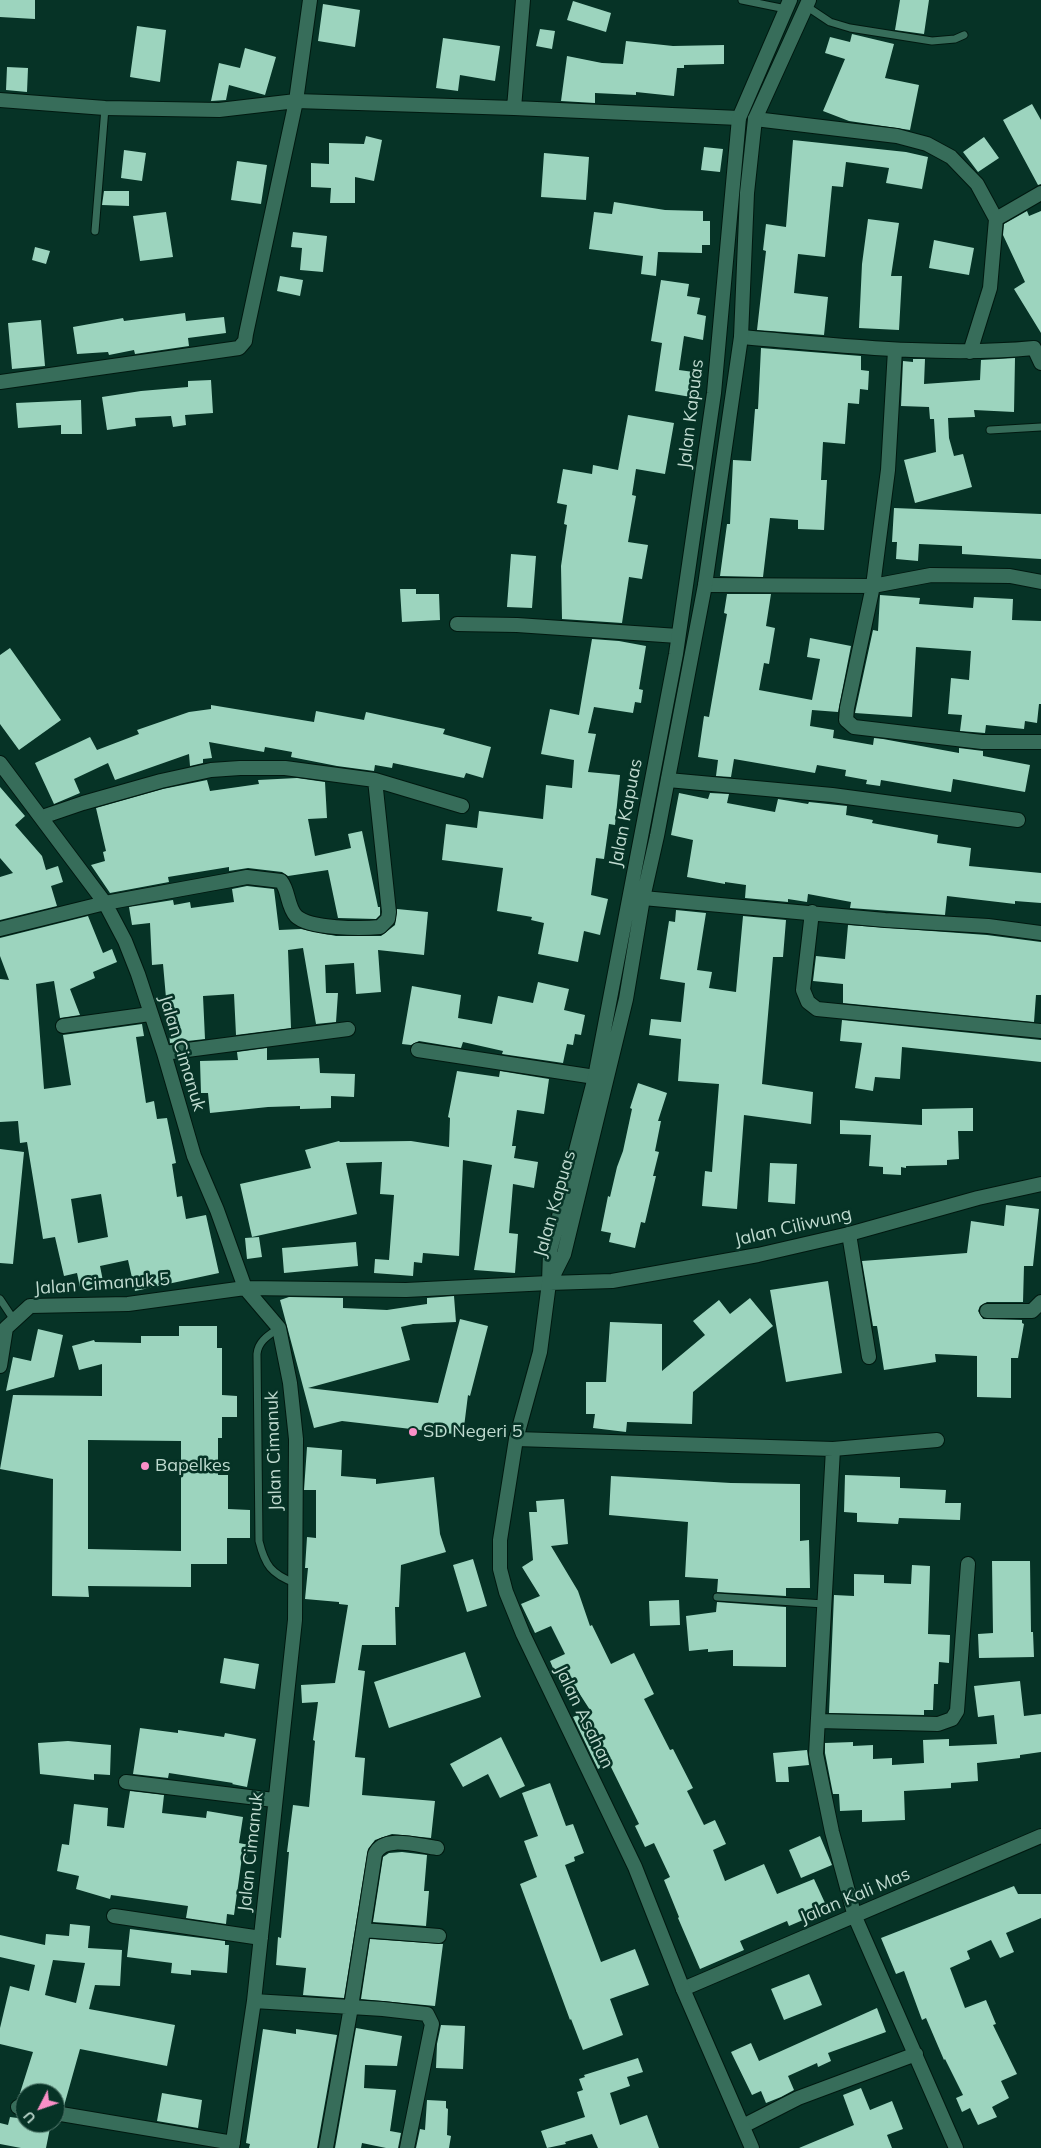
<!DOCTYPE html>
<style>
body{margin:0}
#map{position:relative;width:1041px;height:2148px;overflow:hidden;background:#063326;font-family:Mulish,sans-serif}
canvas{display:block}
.north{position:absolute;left:15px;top:2083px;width:50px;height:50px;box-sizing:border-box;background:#063326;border:1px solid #50766a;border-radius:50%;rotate:229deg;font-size:14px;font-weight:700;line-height:20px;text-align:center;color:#c0dbd0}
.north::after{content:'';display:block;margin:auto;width:18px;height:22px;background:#fa8fc7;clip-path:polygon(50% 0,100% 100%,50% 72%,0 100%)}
</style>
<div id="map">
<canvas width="1041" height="2148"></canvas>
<div class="north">U</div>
</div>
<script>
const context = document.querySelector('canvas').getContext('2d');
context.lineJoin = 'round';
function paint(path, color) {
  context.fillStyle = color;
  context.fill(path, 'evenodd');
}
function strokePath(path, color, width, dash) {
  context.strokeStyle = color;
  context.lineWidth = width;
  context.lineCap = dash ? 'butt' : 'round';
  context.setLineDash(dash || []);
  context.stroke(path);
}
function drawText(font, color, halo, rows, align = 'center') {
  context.font = font + ' Mulish,sans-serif';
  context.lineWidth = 5;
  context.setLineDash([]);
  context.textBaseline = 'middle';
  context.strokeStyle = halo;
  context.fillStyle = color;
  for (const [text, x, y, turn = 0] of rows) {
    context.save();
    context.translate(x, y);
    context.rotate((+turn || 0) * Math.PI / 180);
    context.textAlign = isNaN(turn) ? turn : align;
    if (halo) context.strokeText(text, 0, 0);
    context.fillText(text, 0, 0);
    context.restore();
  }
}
paint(new Path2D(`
 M0 0H35V19L0 17Z
 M900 0H929L924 34 895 30Z
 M573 1 611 13 606 32 567 20Z
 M323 4 360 10 355 47 318 41Z
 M137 26 166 30 160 82 130 77Z
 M540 29 555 31 552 49 536 46Z
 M852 34 894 44 885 78 919 85 910 130 849 121 823 111 845 59 825 53 830 37 850 42Z
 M443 38 500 46 495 81 460 75 458 91 436 88Z
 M626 41 673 46 724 45V64L684 65V68H677L674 96 636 92V95L595 93V103L561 101 567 56 602 63 623 64Z
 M245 48 276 57 265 95 229 85 226 100 211 101 219 63 240 68Z
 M7 67 28 68 27 92 6 90Z
 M1032 104 1041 120V184L1038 185 1003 120Z
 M366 136 382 140 374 181 355 177V203H330L331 188 311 187V163L329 164V143L364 144Z
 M984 137 999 158 978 172 963 152Z
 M793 140 906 152 928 157 922 189 886 183 889 168 846 162 843 187 832 186 825 257 798 254 794 293 828 297 824 335 757 330 766 251 763 250 766 224 786 227Z
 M704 147 723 149 720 172 701 170Z
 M124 150 146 153 142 181 121 178Z
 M544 153 589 157 586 200 541 197Z
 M237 161 267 165 261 204 231 200Z
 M104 191H129V206L102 205Z
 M614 202 665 210 703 211V221H710V245H702V253L658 252 656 276 641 274 643 256 589 249 594 212 612 214Z
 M1027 211 1029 216 1041 211V333L1014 289 1025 282 1003 235 1004 224Z
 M166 212 173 257 140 261 133 216Z
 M868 219 899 223 891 276H902L899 330 859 328 862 264Z
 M293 232 327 236 323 272 300 270 302 248 291 247Z
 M934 240 974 248 969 275 929 268Z
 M35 247 50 251 46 264 32 260Z
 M280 276 303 280 300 296 277 291Z
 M661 280 689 284 687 296 700 298 697 314 706 316 703 340 684 336 679 370 701 373 697 398 655 391 662 343 651 341Z
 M185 313 186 321 224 317 226 333 188 338 189 346 135 354 134 350 109 355 108 352 77 354 73 327 123 318 124 321Z
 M41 320 45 366 12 369 8 323Z
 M761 348 861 356V370L869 371 868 390 860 389 859 404 848 403 845 444 823 442 821 480H827L824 530 798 529V520L770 518 763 577 720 576 727 524H730L733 460 751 461 755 409H758Z
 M1015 358 1014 412 974 410 975 417 948 418 949 438 954 456 963 454 972 487 915 503 904 460 936 452 934 419H930L929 407 901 406 903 361 913 362V359H925L924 384 980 380 981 360Z
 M211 380 213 413 185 415 186 425 173 427 171 416 135 418 136 426 107 430 102 397 141 391 188 387V381Z
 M81 400 82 434H61V425L18 428 16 403Z
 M628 415 674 423 665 474 636 469 632 495 636 496 628 542 648 545 642 579 629 577 622 623 562 619 561 566 567 525 564 524 567 505 557 503 563 469 592 474 593 465 618 470Z
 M894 508 1041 514V559L962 554V546L919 544 918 561 896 559 897 542H892Z
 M511 554 536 556 532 608 507 607Z
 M400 589H416V594H439L440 620 402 622Z
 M727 594H771L766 626 775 628 769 664 764 663 759 690 812 700 820 659 807 657 810 638 851 646 838 712 812 710 810 726 834 730 833 738 873 745 874 738 883 739 959 753V748L983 751V756L1030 765 1025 792 953 779 951 792 881 780 880 786 866 784 867 780 845 776 846 770 817 765 815 773 734 759 731 777 716 776 718 760 698 757 704 716 709 717 727 614 724 613Z
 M880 595 920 598 919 604 973 608 974 597 1013 599 1012 620 1041 621V704H1039L1037 723 1025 721 1024 729 986 725 985 733 960 731 962 715 948 714 951 678 969 680 971 651 916 647 912 717 855 713 873 630 878 631Z
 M592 639 619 641 646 646 639 689 643 690 641 703 635 702 633 713 594 707 588 733 596 734 588 772 620 775 615 825 609 824 604 859 596 858 591 895 608 899 600 935 584 931 578 962 538 954 544 923 531 920 532 917 497 911 503 868 442 860 446 824 477 828 479 811 543 819 546 785 572 788 574 760 541 754 550 709 579 715Z
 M10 648 61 720 19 750 0 724V655Z
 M211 705 314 722 316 711 364 720 366 712 445 729 443 734 491 747 483 778 466 773 464 778 393 763 392 768 375 765 374 771 337 766 291 757 292 752 265 747 264 752 209 742 212 758 203 759V763L190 766 189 754 115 780 108 763 74 779 80 793 54 804 35 763 90 737 97 750 139 734 137 730 189 712 211 709Z
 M297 778 325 782 327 818 308 819 315 856 351 848 348 834 362 831 378 907H380V915L376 919 338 918 328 870 288 876 282 872 248 868 229 871V867L168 877 169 882 110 893 91 865 105 861 103 852 106 851 96 808 163 789 207 780 210 791 259 784 258 780Z
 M0 787 25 816 15 825 42 856 46 870 58 866 63 882 51 886 57 906 0 920V877L13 873 0 858Z
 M679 793 708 799 710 793 729 794 727 803 775 812 778 799 808 804 809 802 847 806 846 815 873 820 872 823 938 835 937 843 971 848 969 866 1041 873V903L1015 901V904L947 896 945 915 850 908 851 902 808 894 807 902 788 899V902L745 898 746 885 725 882V884L687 877 693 840 671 835Z
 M247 886 274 889 279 930 301 929 336 936H381L395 925 397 909 428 912 424 955 378 950 381 992 356 994 354 963 325 965 326 993H338L336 1022 316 1024 303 948 288 950 291 1028 236 1035 234 994 203 996 205 1039 170 1043 163 964 152 965 150 923 132 925 129 907 173 900 174 905 190 902 191 908 234 902 232 889Z
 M676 910 706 913 697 970 712 972 709 988 736 992 743 916 786 920 783 957H773L762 1084 813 1092 811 1124 744 1115 737 1209 702 1206 705 1171 712 1172 719 1084 678 1081 681 1039 649 1035 651 1019 681 1022 685 983 660 979 669 921 675 922Z
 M88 916 103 953 112 949 117 962 93 972 95 978 70 989 80 1015 60 1018 54 981 36 984 44 1089 71 1085 63 1035 142 1024 144 1036 136 1037 146 1103 154 1101 157 1119 167 1118 176 1163 172 1164 177 1197 182 1196 186 1219 206 1215 219 1273 135 1291 128 1260 100 1266 103 1281 80 1287 77 1273 64 1276 55 1237 43 1239 27 1142 20 1143 18 1121 0 1122V979L9 980 0 956V938ZM101 1194 108 1237 78 1243 71 1199Z
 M848 925 987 935 1041 942V995H1036L1034 1022 843 1003V984L813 981 816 956 845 959Z
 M538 982 569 989 564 1010 585 1015 581 1035 575 1034 573 1045 567 1044 563 1063 502 1054 503 1051 463 1042 461 1048 419 1041 411 1045 402 1044 412 986 461 995 458 1018 492 1024 498 996 533 1003Z
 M842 1020 1041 1040V1062L902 1047 900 1079 875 1077 873 1091 855 1088 862 1043 840 1041Z
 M267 1048V1060L319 1058 320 1073 355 1074 354 1097 331 1096V1108L300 1109V1106L268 1107 210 1113 208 1093H201L200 1061 238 1060 237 1052Z
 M457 1071 499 1077 500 1071 549 1079 544 1114 517 1110 512 1146H516L514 1158 538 1162 534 1188 513 1184 509 1233 518 1234 515 1273 474 1270 492 1165 463 1160 459 1256 423 1253 422 1263 414 1262 413 1276 374 1273 375 1259 389 1260 394 1195 380 1194 382 1162 346 1163 357 1214 252 1237 240 1184 311 1168 305 1150 339 1141 340 1142 411 1141 449 1147 450 1118 448 1117Z
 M638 1083 667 1093 658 1121H661L655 1151 659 1152 653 1176H656L645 1223 641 1222 635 1248 609 1242 611 1233 601 1231 608 1196 610 1197 617 1167 623 1151 632 1109 630 1108Z
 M973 1108V1131H958L959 1159 947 1160V1165L906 1166V1168L901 1167V1175L883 1174V1167L869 1166 871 1135 840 1134V1120L922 1125V1109Z
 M0 1149 24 1152 13 1264 0 1263Z
 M770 1163 797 1164 795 1204 768 1202Z
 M1006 1205 1039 1209 1033 1266H1024L1023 1302H987L980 1306 978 1311 983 1319 1022 1320V1323L1024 1324 1018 1358H1011V1398L977 1397V1356L935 1354 936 1362 884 1370 877 1326H873L862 1261 967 1253 971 1221 1004 1226Z
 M259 1237 262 1257 247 1259 245 1238Z
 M356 1242 358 1266 284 1273 282 1248Z
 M828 1281 842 1373 786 1382 770 1290Z
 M454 1296 456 1322 413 1324 401 1327 410 1360 308 1388 438 1403 460 1319 488 1326 470 1396 468 1395 463 1435 342 1421 314 1428 280 1300 289 1297 343 1298V1308L387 1310 427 1304V1298Z
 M750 1298 773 1326 693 1392 692 1424 627 1422 626 1432 593 1428 595 1414H586V1382H606L610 1322 662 1324V1371L705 1335 693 1321 719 1300 730 1314Z
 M179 1326H217V1348H222V1395L237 1396V1417H222V1438H218V1475H228V1509L250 1510V1538H227V1564H191V1587L88 1586 89 1597 52 1596 53 1479 0 1469 13 1395 102 1396V1364L79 1370 72 1346 94 1340 95 1342 141 1343V1336H179ZM88 1440 181 1441V1551L88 1549Z
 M38 1329 63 1335 54 1377 6 1391 13 1357 31 1361Z
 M307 1447 342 1450 341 1476 376 1479V1484L434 1477 440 1534 446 1552 401 1565 399 1607H395L396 1645H362L358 1670 365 1671 355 1757 365 1758 362 1795 435 1801 431 1838 392 1834 375 1840 368 1849 344 1998 303 1995 306 1968 276 1965 278 1937 281 1938 289 1852H287L293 1805 309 1807 315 1741 313 1740 318 1702 302 1703 301 1685 335 1683 348 1605 339 1604V1602L305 1599 308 1568H305L307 1537 316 1538V1490H304Z
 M845 1475 900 1477V1488L946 1490 945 1503H961L960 1520 899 1518 898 1524 857 1522V1513L844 1512Z
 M611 1476 731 1483 800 1484V1541L809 1540 810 1588H786V1596L717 1592 718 1579 685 1577 688 1522 609 1515Z
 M564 1499 568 1544 551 1546 578 1591 590 1626 592 1625 611 1664 634 1653 654 1694 644 1699 670 1750 673 1749 693 1788 687 1791 704 1825 715 1820 726 1844 713 1850 725 1881 764 1864 777 1894 814 1879 825 1903 800 1914 803 1920 789 1926 787 1921 740 1941 744 1950 700 1969 678 1918 679 1917 664 1880 670 1877 654 1843 645 1847 635 1826 639 1824 609 1763 598 1769 573 1717 590 1710 572 1682 561 1687 550 1661 565 1654 551 1626 535 1633 521 1604 540 1596 522 1567 533 1560 529 1512H537L536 1501Z
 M473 1559 487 1606 467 1612 453 1565Z
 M992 1561H1030L1031 1632H1033L1034 1657 979 1658 978 1634 993 1633Z
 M912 1565 930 1566 928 1634 950 1635 949 1663 939 1662 938 1684H934L933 1710H924V1715L829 1713 834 1595 854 1596V1574L884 1575V1583L911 1584Z
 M679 1600 680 1625 650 1626 649 1601Z
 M717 1602 786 1607V1667L733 1666V1650L708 1652V1649L689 1651 686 1616 716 1612Z
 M465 1652 481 1697 389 1728 374 1682Z
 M224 1658 259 1664 255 1689 220 1683Z
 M1020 1681 1024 1716 1041 1714V1752L1020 1755V1758L977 1763 978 1781 951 1783V1788L904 1791 905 1820 862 1822V1810L840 1811 839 1794H833L825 1753V1743L853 1742V1746L873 1745V1759L892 1758V1765L924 1763 923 1740 949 1739V1746L997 1744 994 1715 978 1717 974 1686Z
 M140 1728 178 1733V1730L224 1737 225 1733 256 1739 247 1787 232 1784 233 1783 169 1773 168 1778 133 1774Z
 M501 1737 525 1786 500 1798 488 1774 463 1787 450 1764Z
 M68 1741 111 1745 110 1775 94 1774V1780L40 1774 38 1743Z
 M807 1750 809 1765 788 1767 789 1782H776L773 1753Z
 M550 1783 566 1826 573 1824 584 1853 574 1857 575 1861 565 1865 601 1962 635 1949 649 1985 610 1999 623 2035 583 2050 571 2019 570 2020 520 1884 537 1877 524 1841 538 1836 522 1793Z
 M130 1791 164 1795 162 1813 206 1818 207 1811 243 1817 239 1843 249 1845 247 1858 242 1857 234 1915 227 1914 226 1924 186 1918 188 1906 111 1895 110 1899 76 1889 79 1876 57 1871 62 1844 69 1845 74 1804 108 1808 107 1826 124 1828Z
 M820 1836 832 1865 801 1878 789 1850Z
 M402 1852 427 1855 424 1891H429L426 1926 373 1922 383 1857 389 1853Z
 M1014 1886 1018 1894H1041V1918L1006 1933 1014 1952 1000 1958 991 1940 967 1951 970 1959 950 1968 965 2008 986 2000 996 2024 993 2025 1017 2074 1001 2081 1009 2098 992 2107 997 2117 978 2125 970 2108 962 2112 956 2098 963 2095 945 2059 944 2060 926 2018 922 2020 904 1971 896 1974 881 1938Z
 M70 1924 90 1926 88 1948 122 1950 120 1986 95 1985 89 2009 175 2025 167 2066 80 2049 64 2106 55 2104V2093H20L33 2052 0 2044V2028L10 1986 29 1991 35 1965 0 1957V1935L45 1945 46 1934 69 1936ZM53 1960 85 1963 76 2003 45 1995Z
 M130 1929 225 1941V1945H229L227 1973 191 1970V1975L171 1973 172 1963 127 1957Z
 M370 1939 443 1944 435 2006 361 1999Z
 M809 1974 822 2005 784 2020 771 1989Z
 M877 2008 886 2032 828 2053 831 2061 818 2067 817 2063 788 2076 794 2090 781 2097 766 2103 761 2091 752 2095 731 2052 751 2043 759 2061Z
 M441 2025 465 2026 463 2069 436 2068 437 2044Z
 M356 2028 402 2036 397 2066 365 2065 364 2088 396 2090 390 2131 401 2133 398 2148H386L362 2143 361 2148H335Z
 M263 2029 296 2034V2029L337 2035 317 2148H249L250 2144 246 2143Z
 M638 2058 643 2072 627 2077 630 2086 610 2093 620 2125 647 2115 659 2148H598L592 2134 565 2142 566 2144 547 2148 541 2131 585 2117 577 2092 583 2090 579 2079 585 2077 584 2075Z
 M861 2088 870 2110 892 2101 903 2129 887 2135 892 2148H799L854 2125 843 2095Z
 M162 2093 202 2100 198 2128 157 2121Z
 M427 2100 446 2101V2108L448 2109 447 2135 451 2136 449 2148H416L420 2129 425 2130Z
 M10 2117 25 2119V2123H51L46 2148H21L0 2144V2123L8 2125Z`), '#9cd4be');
const service = new Path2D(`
 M742 0 786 9
 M806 6 830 22 850 28 932 41 955 39 964 35
 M95 231 105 108
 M990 430 1041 427
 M0 1299 14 1320
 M279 1328C269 1335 258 1341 257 1354L259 1541C265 1565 271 1574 295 1583
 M717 1597 824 1604`);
const minor = new Path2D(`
 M0 100 105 108 219 110 296 101 514 108 739 118
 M514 108 523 0
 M755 119 897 136 927 144 951 157 977 184 996 219 990 288 970 352
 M996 219 1041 193
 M741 337C839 345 936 357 1034 348L1041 363
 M895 350 888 470 873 586 847 708 846 720 854 727 982 742H1041
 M0 382 239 348 245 341 246 334 296 101 310 0
 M705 585 873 586 931 575 1010 576 1041 582
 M457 624 517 625 678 636
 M0 763 105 903 125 941 138 974 164 1053 194 1156 217 1210 245 1288 279 1328 290 1383 296 1439 295 1620 254 2001 232 2148
 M668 780 832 795 1018 820
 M42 817 83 803 161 781 211 770 240 768H285L375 780 462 806
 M643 898 885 920 988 926 1041 933
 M812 912 803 990 808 1002 817 1009 1041 1031
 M0 929 105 903 231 880 247 877 281 881C289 891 287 906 296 916 309 929 362 929 380 927L388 919 389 912 375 780
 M63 1026 150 1014
 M418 1050 595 1077
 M164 1053 348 1029
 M849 1234 869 1357
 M987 1311H1032L1041 1302
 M0 1366 6 1328 30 1306 128 1304 245 1288 406 1290 549 1283
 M516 1439 833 1449 937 1440
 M833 1449 816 1754 832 1832 855 1917 956 2148
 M818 1721 938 1724 952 1719 957 1711 968 1564
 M126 1782 274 1800
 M114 1916 261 1938
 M363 1930 439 1936
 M683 1989 1041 1836
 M254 2001 383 2009 427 2014 432 2024 407 2148
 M18 2107 25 2108
 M55 2113 233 2143
 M743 2126 798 2098 916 2054
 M326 2148 351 2007 375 1854C384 1834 419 1846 437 1848`);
const tertiary = new Path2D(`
 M552 1278 564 1254 626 999 643 898 657 836 705 585 741 337 747 193 755 119 809 0
 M549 1283 612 1281 758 1255 849 1234 978 1198 1041 1184
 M752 2148 683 1989 635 1867 523 1634 506 1592 500 1569V1540L516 1439 540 1352 549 1283 550 1251 595 1077 676 654 714 393 739 118 790 0`);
strokePath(service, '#001910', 9);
strokePath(minor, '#001910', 16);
strokePath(tertiary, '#001910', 16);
strokePath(service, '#376d5a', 7);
strokePath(minor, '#376d5a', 14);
strokePath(tertiary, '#376d5a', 14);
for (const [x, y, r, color] of [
 [413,1432,5,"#fa8fc7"],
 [145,1466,5,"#fa8fc7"]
]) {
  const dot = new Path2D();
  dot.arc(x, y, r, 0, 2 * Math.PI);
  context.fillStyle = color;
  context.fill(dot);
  strokePath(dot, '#063326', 2);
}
drawText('18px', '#c0dbd0', '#063326', [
 ["Jalan Kapuas",691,414,-83],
 ["Jalan Kapuas",626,813,-79],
 ["Jalan Cimanuk",182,1053,73],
 ["Jalan Kapuas",555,1204,-74],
 ["Jalan Ciliwung",793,1227,-13],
 ["Jalan Cimanuk 5",102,1284,-4],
 ["Jalan Cimanuk",274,1451,-92],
 ["Jalan Asahan",584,1717,64],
 ["Jalan Cimanuk",251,1852,-84],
 ["Jalan Kali Mas",855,1896,-23]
]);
drawText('18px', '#c0dbd0', '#063326', [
 ["SD Negeri 5",423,1432],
 ["Bapelkes",155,1466]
], 'left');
</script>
